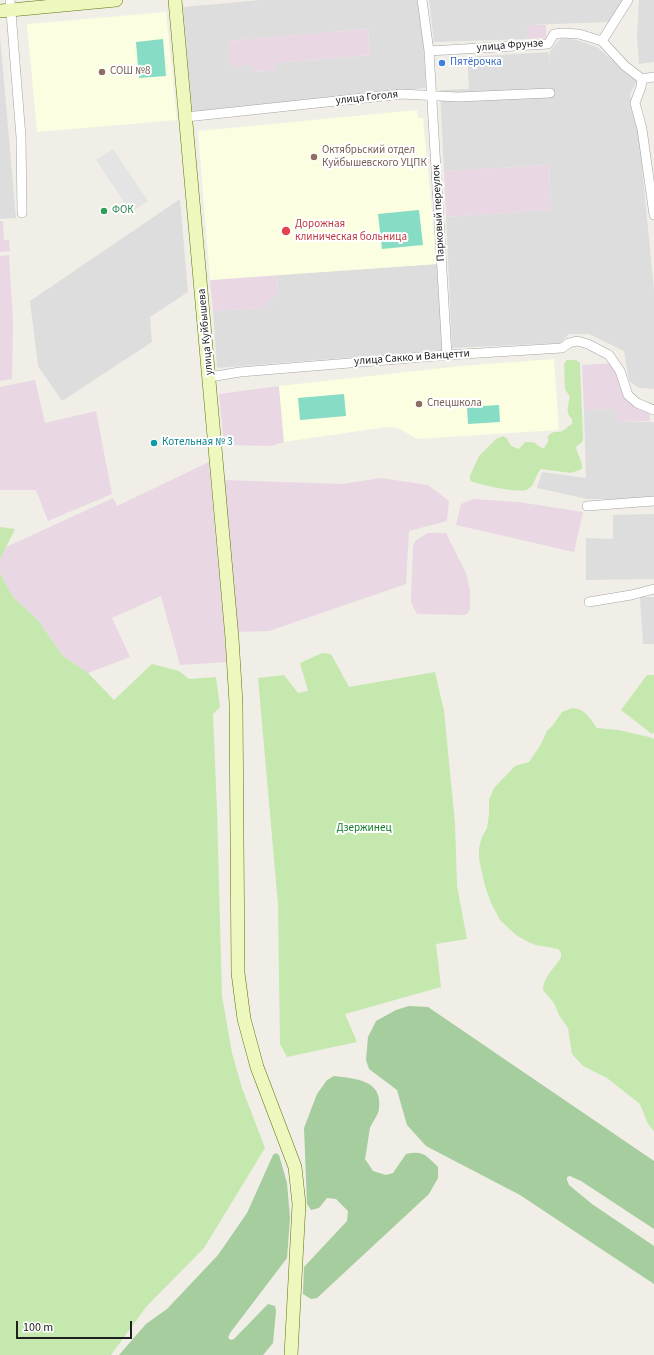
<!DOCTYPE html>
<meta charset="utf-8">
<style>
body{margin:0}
#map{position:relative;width:654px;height:1355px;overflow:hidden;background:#f0eee6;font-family:"Source Sans 3",sans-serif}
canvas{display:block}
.scale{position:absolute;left:16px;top:1321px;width:116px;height:18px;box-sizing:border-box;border:2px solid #202020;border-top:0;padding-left:5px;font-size:12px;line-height:14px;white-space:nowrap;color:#202020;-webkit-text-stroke:3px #fff;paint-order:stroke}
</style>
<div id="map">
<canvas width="654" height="1355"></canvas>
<div class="scale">100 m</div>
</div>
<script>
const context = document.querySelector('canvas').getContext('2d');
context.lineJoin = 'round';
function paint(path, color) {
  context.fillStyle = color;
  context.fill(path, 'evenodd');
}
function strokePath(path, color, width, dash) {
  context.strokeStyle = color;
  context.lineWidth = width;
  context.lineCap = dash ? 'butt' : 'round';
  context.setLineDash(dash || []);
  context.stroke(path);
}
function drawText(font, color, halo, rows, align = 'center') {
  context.font = font + ' "Source Sans 3",sans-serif';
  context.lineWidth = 4;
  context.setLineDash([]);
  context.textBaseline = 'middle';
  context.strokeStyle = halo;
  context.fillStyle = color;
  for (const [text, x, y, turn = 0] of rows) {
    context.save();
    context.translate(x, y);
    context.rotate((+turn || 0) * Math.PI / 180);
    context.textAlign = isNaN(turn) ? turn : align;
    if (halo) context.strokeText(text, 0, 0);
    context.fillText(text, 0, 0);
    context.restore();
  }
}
paint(new Path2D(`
 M261 0H418L424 50 426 88 192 112 183 7ZM368 29 370 55 276 63V70L254 72 253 65 229 41Z
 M429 0H624L610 22 527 25V39L434 42Z
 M639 0H654V62L639 64 637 37Z
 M0 36 16 218 0 219Z
 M561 38 577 40 597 47 637 81 630 94 639 136 654 290V389L639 388 629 381 624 351 589 334H569L560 343 452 348 446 217 551 210 549 165 444 171 440 90 469 89 467 57 549 52 550 63V51Z
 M180 199 188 292 150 317 152 342 62 401 38 366 30 301Z
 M437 264 443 350 217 368 213 311 263 308 278 291 277 275Z
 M616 409 618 422H654V497L626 499H587L537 488 542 472 586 478 584 410Z
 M654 514V579L586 580V538L613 539V515Z
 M640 597H654V644H643Z`), '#dedddd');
paint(new Path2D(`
 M527 25H546V38L527 39Z
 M368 29 370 55 276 63 277 70 253 72 252 65 231 67 228 41Z
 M549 165 551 210 446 217 444 171Z
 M0 221H3L4 240H9L10 251 0 252Z
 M9 255 13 322 12 379 0 381V256Z
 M277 275 278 291 263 308 213 311 210 280Z
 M613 363 622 382 629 403 650 413V421L618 422 616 409 584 410 582 365Z
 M35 380 45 423 96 411 112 494 48 521 36 490H0V387Z
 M279 386 284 442 271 446 224 445 219 394Z
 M209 462 227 662 180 665 161 596 112 618 130 657 88 673 62 655 38 620 13 597 0 573V559L6 547 113 498 117 506Z
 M381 478 428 485 449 501 447 521 409 531 406 584 269 631 237 632 224 480 342 484Z
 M473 499 519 502 583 512 574 552 456 525 461 504Z
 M428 533H446L466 573 470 590V609L466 615 417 614 411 602 413 546 416 540Z`), '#e9d8e4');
paint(new Path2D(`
 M166 12 177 120 37 132 27 24Z
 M417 110 418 118H423L437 264 210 280 198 131Z
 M554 359 559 430 417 439 398 428 387 427 284 442 279 386 461 366Z`), '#fbfee1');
paint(new Path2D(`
 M567 360H576L580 363V367L583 437 582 442 576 447C577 455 583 461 582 469L571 473 541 469C535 474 536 485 528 489 520 494 483 485 473 482L470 480V476L479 456 496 439 503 436C508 438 509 443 511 446L519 449 525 442C540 441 535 447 544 448L548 442V436C554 429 559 434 564 430 567 428 568 426 572 424V419C565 413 568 405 570 397L565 389 564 364Z
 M0 527 15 529 0 559Z
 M0 573 13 597 38 620 62 655 88 673 114 700 152 664 179 671 189 679 216 677 220 707 213 714 217 811 222 996 232 1053 242 1088 265 1148 204 1248 146 1307 111 1355H0Z
 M322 653 331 654 349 687 435 672 444 711 455 823 457 886 467 939 436 944 441 987 345 1014 357 1042 287 1057 280 1044 278 904 258 678 284 675 298 693 308 691 300 663Z
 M647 675H654V732L652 734 621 710Z
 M572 708C586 709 589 718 597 728L618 730 649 737 654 739V1131L648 1124 640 1104 607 1078 583 1066 572 1054 568 1028 559 1015 554 1003 543 990C543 977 555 968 561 957V952L558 949 536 945 528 942 516 935 500 920 491 903 485 886 479 859V848L482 837 487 828 489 814V800L494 788 515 766 529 762 540 746 547 731 553 725 562 712Z`), '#c4e8ae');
paint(new Path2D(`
 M409 1006 428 1007 654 1161V1229L581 1181 570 1176 567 1177V1180L569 1185 592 1204 654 1246V1284L520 1195 426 1146 407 1125 397 1090 369 1069 366 1060 368 1037 376 1021 396 1010Z
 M334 1076C355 1079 383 1079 379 1109 378 1116 372 1122 370 1128 368 1138 367 1149 365 1159L373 1171 386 1175 393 1173 406 1154C423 1150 426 1155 438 1167V1178L429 1194 317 1298 311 1299 303 1294 304 1267 347 1221 348 1211 336 1199 327 1198 319 1208 311 1210 307 1204 304 1128 317 1094 327 1080Z
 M276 1153 279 1155 287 1183 290 1218 287 1258 230 1333 228 1338 231 1340 234 1339 268 1304 275 1306 276 1311 273 1343 263 1355H119L146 1324 167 1309 218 1255 247 1213 273 1155Z`), '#a5cd9d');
paint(new Path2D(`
 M163 39 166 76 139 78 136 42Z
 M419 210 423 245 382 249 378 214Z
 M344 394 346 416 300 420 298 398Z
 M499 405 500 422 468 424 467 407Z`), '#87dcc5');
paint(new Path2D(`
 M113 149 148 201 131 213 96 160Z`), '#e4e4e4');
const street = new Path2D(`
 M10 0 21 137 22 213
 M422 0 429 51 447 355
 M602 41 628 0
 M429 51 548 44 554 34 562 33 579 34 602 41 625 66 642 79
 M642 79 641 87 635 103 642 129 654 215
 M642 79 654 77
 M186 117 402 94 458 97 550 93
 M210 377 240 372 447 355 562 348 569 343 577 341 588 344 609 355 620 371 628 395 637 403 654 410
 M587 506 654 501
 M589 602 631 595 654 589`);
const secondary = new Path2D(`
 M175 0 232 638 236 703 238 973 244 1019 257 1067 295 1167 299 1204 291 1355
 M0 11 116 0`);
strokePath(street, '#a4a4a4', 10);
strokePath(secondary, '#5c7409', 14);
strokePath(street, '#fff', 9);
strokePath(secondary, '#eef7bd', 13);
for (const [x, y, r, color] of [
 [442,63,4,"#3f7fe0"],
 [102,72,4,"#8d6e63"],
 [314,157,4,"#8d6e63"],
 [104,211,4,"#2e9e5b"],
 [286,231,5,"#e0444e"],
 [419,404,4,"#8d6e63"],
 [154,443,4,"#0f9aa8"]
]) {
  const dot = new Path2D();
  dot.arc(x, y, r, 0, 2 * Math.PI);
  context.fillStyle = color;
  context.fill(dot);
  strokePath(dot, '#fff', 1.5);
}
drawText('11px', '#202020', '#fff', [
 ["улица Фрунзе",510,46,-4],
 ["улица Гоголя",367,98,-6],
 ["Парковый переулок",439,213,-93],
 ["улица Куйбышева",206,332,-95],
 ["улица Сакко и Ванцетти",412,358,-4]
]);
drawText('11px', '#366cbe', '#fff', [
 ["Пятёрочка",450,63]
], 'left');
drawText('11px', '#785e54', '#fff', [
 ["СОШ №8",110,72],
 ["Октябрьский отдел",322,151],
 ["Куйбышевского УЦПК",322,164],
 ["Спецшкола",427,404]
], 'left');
drawText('11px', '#27864d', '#fff', [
 ["ФОК",112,211]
], 'left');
drawText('11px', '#be3a42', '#fff', [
 ["Дорожная",295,225],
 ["клиническая больница",295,238]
], 'left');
drawText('11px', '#0d838f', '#fff', [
 ["Котельная № 3",162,443]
], 'left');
drawText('11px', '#107b25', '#fff', [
 ["Дзержинец",364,829]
]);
</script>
